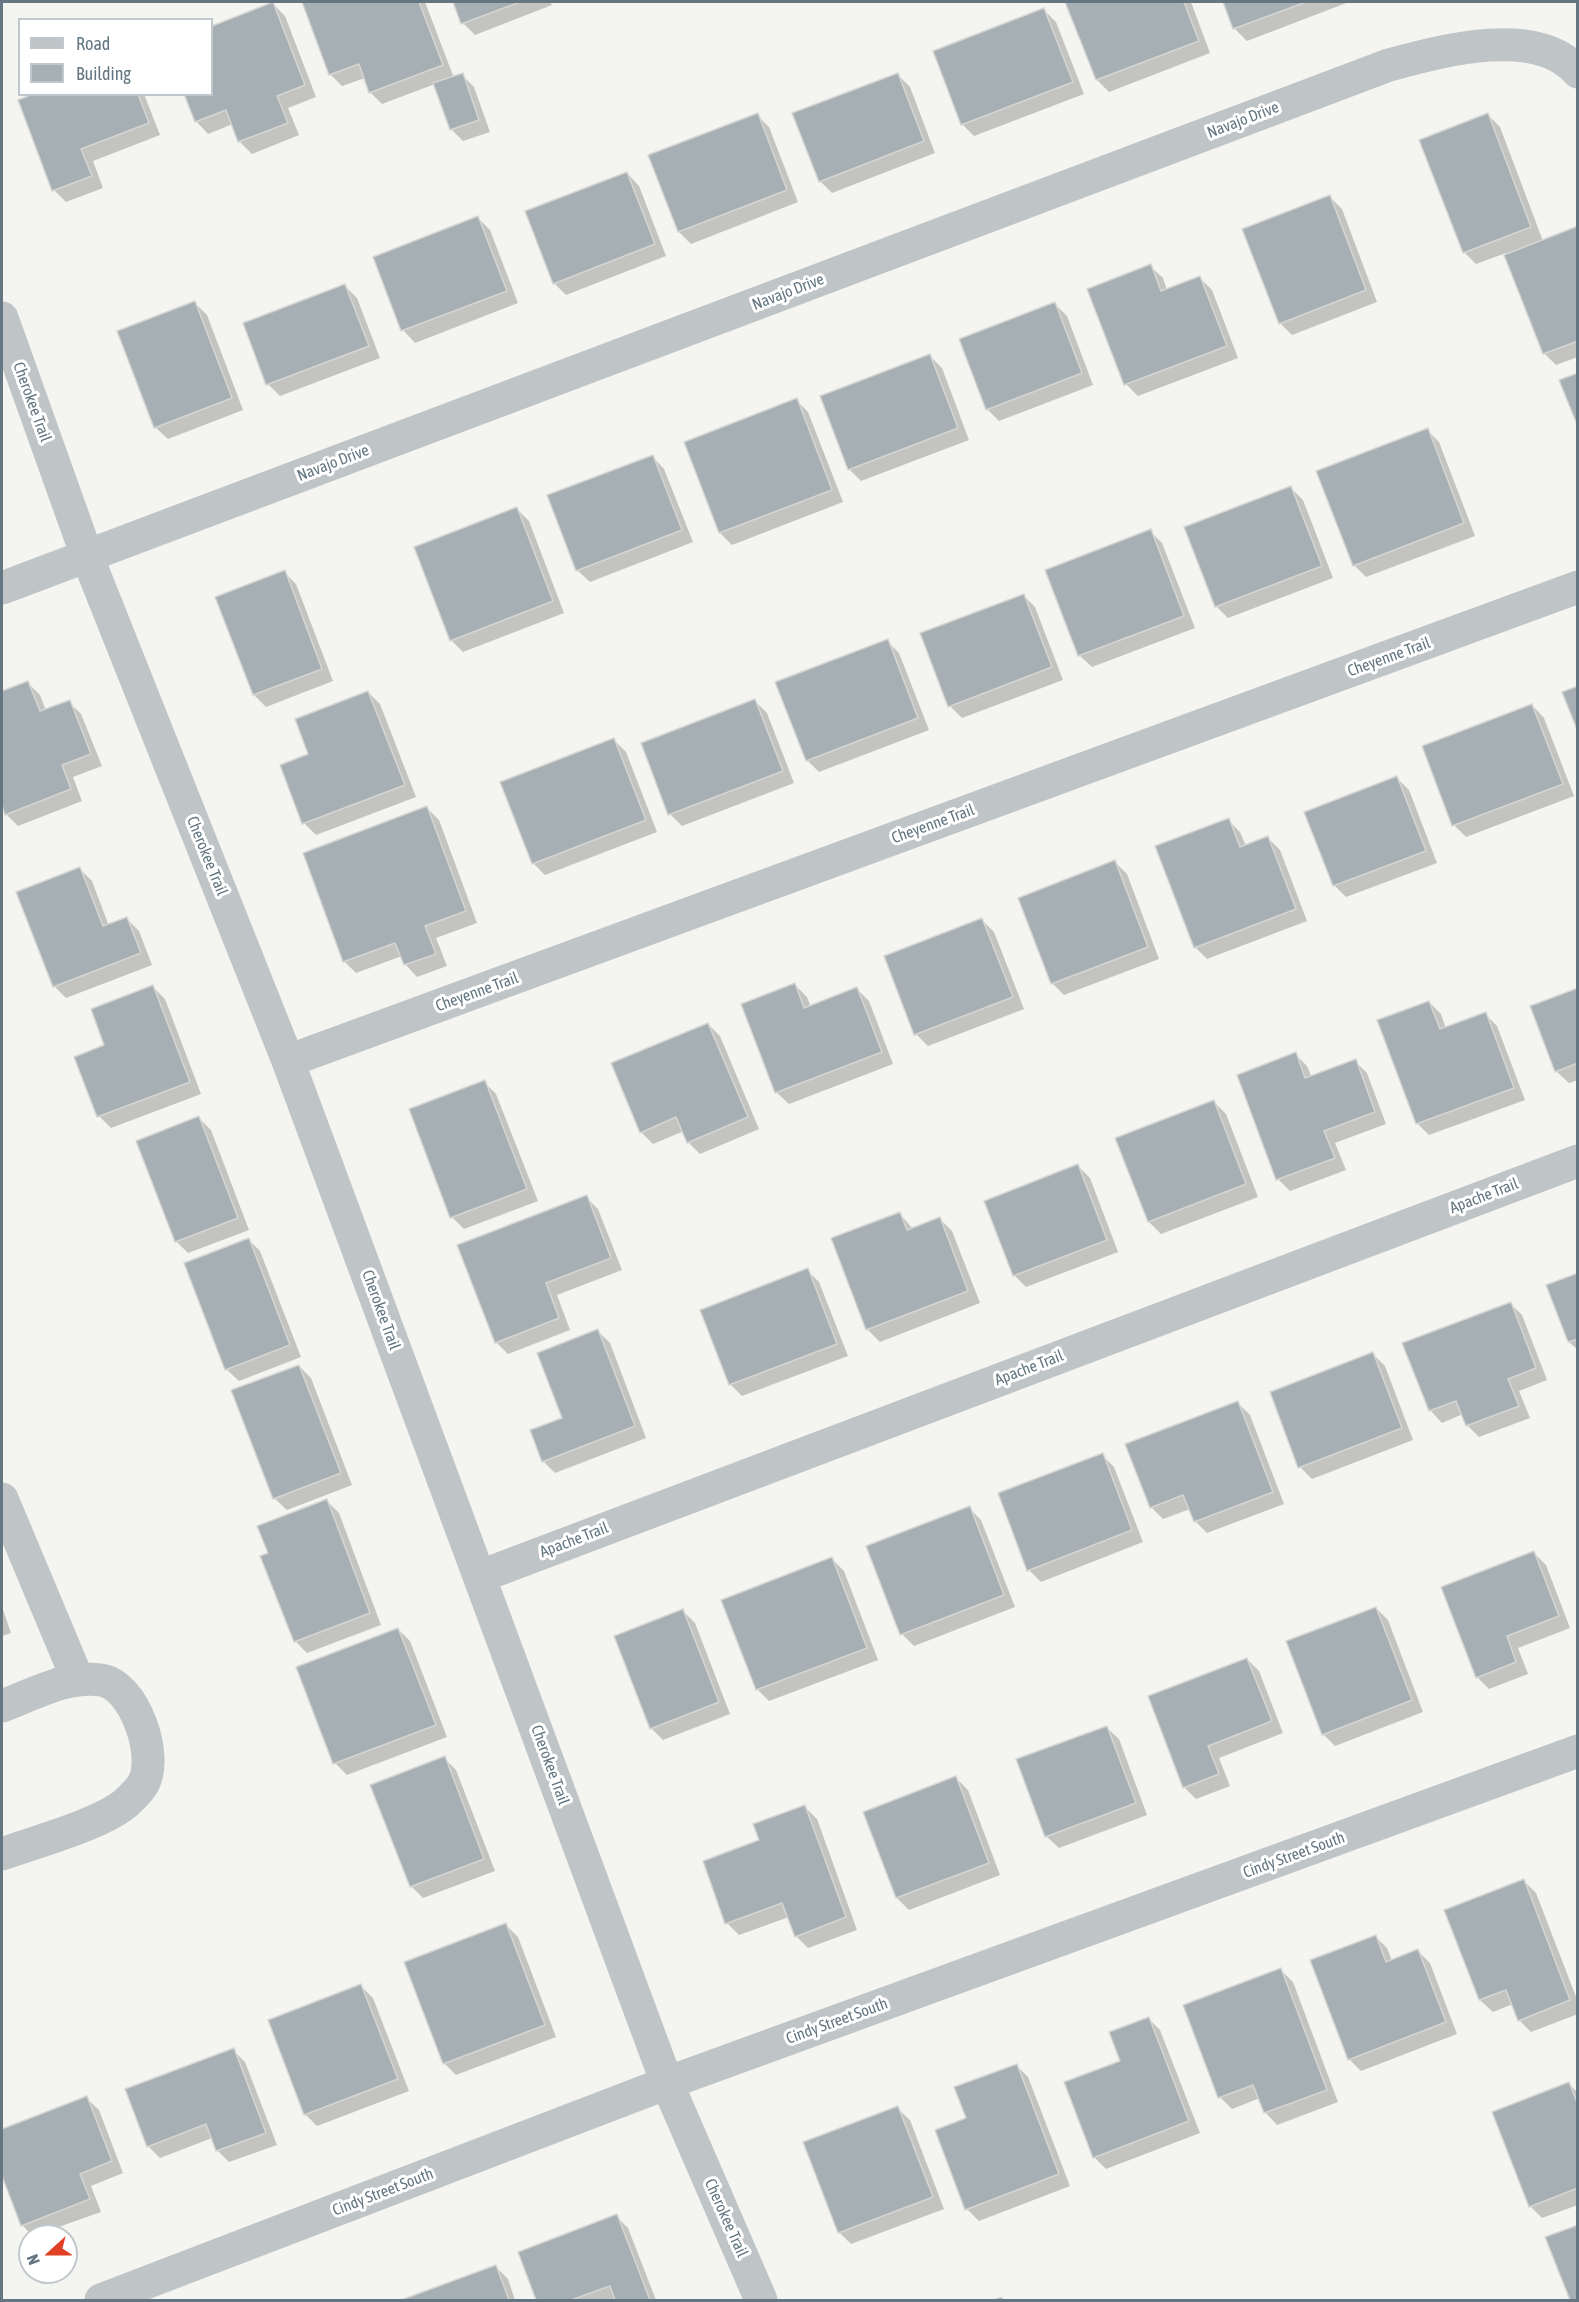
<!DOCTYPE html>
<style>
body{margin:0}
#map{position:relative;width:1579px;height:2302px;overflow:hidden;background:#f4f4f0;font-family:"Asap Condensed",sans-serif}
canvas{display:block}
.frame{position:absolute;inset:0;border:3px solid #637681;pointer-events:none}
.legend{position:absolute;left:18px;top:18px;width:195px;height:78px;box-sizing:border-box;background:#fff;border:2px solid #c1c8cd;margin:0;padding:8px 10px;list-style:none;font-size:18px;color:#637681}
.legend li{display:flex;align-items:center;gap:12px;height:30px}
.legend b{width:30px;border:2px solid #c1c8cd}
.north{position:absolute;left:18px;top:2224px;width:60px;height:60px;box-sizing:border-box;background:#fff;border:2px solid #c1c8cd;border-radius:50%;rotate:249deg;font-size:16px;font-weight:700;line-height:24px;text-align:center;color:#637681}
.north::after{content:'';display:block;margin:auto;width:21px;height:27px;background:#e04124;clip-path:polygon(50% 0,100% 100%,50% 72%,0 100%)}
</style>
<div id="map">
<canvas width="1579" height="2302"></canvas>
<div class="frame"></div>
<ul class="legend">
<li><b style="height:8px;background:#bfc4c6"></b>Road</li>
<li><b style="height:16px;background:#a6afb3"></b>Building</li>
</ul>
<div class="north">N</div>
</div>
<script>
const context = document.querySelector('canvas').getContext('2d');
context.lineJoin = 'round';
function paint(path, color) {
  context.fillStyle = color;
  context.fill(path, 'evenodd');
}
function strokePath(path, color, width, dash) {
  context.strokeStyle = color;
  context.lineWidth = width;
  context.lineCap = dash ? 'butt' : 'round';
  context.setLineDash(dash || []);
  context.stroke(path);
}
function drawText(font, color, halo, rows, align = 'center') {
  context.font = font + ' "Asap Condensed",sans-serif';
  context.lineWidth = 6;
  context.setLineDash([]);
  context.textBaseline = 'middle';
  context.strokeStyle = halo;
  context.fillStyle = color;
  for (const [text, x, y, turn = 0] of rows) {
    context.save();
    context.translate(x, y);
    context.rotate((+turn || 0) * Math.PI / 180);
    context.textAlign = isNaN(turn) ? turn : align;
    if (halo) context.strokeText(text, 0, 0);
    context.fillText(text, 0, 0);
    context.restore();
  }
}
paint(new Path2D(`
 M303 2H425L454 78 462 75 474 87 490 132 463 141 451 129 435 84 382 104 370 92 365 78 342 86 330 74Z
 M454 2H550L552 5 475 35 463 23Z
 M1067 2H1191L1210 53 1109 92 1097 80Z
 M1224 2H1349L1247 41 1235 29Z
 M273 4 285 16 316 97 288 108 299 135 252 154 240 142 233 124 208 134 196 121 212 94V28Z
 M1044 10 1056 22 1084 94 974 136 962 124Z
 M898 75 910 87 935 153 832 193 820 181Z
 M37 94H144L160 135 93 161 103 188 66 202 54 190Z
 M757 115 769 127 798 202 691 244 679 232Z
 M1488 115 1500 127 1543 241 1578 228V357L1556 365 1544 353 1506 253 1476 264 1464 252Z
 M627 173 639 186 666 256 566 295 554 283Z
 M1330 197 1342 209 1377 302 1292 335 1280 323Z
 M478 218 490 230 518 303 415 343 403 330 375 258Z
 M1150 266 1163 278 1167 290 1200 278 1212 290 1238 358 1138 396 1126 384Z
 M345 286 357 298 380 358 280 396 268 384Z
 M195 303 207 315 243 410 168 439 155 427Z
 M1055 304 1067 316 1093 385 999 421 987 409Z
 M930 356 942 368 969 440 861 481 849 469Z
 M796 400 808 412 843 502 732 545 720 533 686 442Z
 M1427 430 1439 442 1475 536 1366 577 1354 565Z
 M652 456 664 469 693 542 590 582 577 570Z
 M1291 488 1303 500 1333 578 1228 618 1216 606Z
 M517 509 529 521 564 613 463 652 451 640Z
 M1150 531 1162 543 1195 628 1092 667 1079 655Z
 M284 572 296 584 333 681 266 707 254 695 217 598Z
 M1023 595 1035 607 1063 680 962 718 950 706 922 634Z
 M887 641 899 653 929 730 819 772 807 760Z
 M28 683 40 695 46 711 69 702 81 714 102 766 73 777 82 801 18 826 6 814 2 801V693Z
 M368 692 380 704 416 797 316 835 304 823 310 755Z
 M754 700 767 713 794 783 682 826 670 814Z
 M1532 705 1544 718 1574 796 1466 837 1454 825Z
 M614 740 626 752 657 832 545 875 533 863Z
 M1397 778 1409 790 1437 863 1346 897 1334 885Z
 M427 808 439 820 477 923 436 938 447 966 417 977 405 964 402 956 356 973 344 961Z
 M1228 820 1240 832 1246 846 1268 838 1280 850 1307 921 1207 959 1195 947Z
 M1115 862 1127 874 1159 959 1064 995 1052 983Z
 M80 869 92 881 109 926 127 919 139 931 152 965 66 998 54 986Z
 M982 920 994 932 1024 1009 928 1046 916 1034Z
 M795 985 807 997 811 1007 857 989 869 1001 893 1064 789 1104 776 1092Z
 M153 987 165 999 201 1094 111 1128 99 1116 76 1058 106 1046Z
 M1578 990V1080L1569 1083 1556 1071Z
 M1429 1002 1441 1014 1446 1029 1485 1014 1497 1026 1525 1100 1429 1135 1417 1123Z
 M708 1024 720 1036 759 1129 700 1154 688 1142 684 1131 653 1144 641 1132Z
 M1295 1054 1307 1066 1312 1078 1355 1061 1367 1073 1386 1124 1335 1143 1346 1170 1290 1191 1278 1179Z
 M484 1082 496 1094 538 1201 464 1229 452 1217Z
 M1214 1102 1226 1114 1258 1197 1161 1234 1149 1222Z
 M199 1118 211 1130 249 1230 188 1253 176 1241Z
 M1078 1166 1090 1178 1118 1252 1026 1287 1014 1275Z
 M586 1197 598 1209 622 1270 557 1295 570 1330 508 1354 496 1342Z
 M899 1213 913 1229 940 1219 952 1231 980 1303 880 1342 868 1330 833 1239Z
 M248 1239 260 1251 301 1357 239 1381 226 1369Z
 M807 1270 819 1282 848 1356 742 1396 730 1384Z
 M1578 1274V1350L1569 1342Z
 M1510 1303 1522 1315 1547 1380 1519 1391 1530 1418 1479 1437 1467 1425 1463 1414 1442 1423 1430 1410Z
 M598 1331 610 1343 646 1438 555 1473 543 1461 564 1418Z
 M1373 1354 1385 1366 1413 1440 1312 1479 1300 1467Z
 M299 1366 311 1378 352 1485 287 1510 274 1498Z
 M1238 1403 1250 1415 1284 1504 1207 1533 1195 1521 1190 1509 1163 1519 1151 1507Z
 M1102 1455 1114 1467 1143 1542 1041 1582 1029 1570Z
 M327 1501 339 1513 381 1625 307 1653 295 1641 270 1554Z
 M969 1508 981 1520 1015 1607 914 1646 902 1634Z
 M1534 1553 1546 1565 1570 1628 1518 1648 1528 1674 1489 1689 1477 1677Z
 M832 1559 844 1571 878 1660 769 1701 757 1689Z
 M2 1607 11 1633 2 1636Z
 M1376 1608 1388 1620 1423 1712 1335 1746 1323 1734Z
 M683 1611 695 1623 730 1714 663 1740 651 1728Z
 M398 1629 410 1641 447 1737 347 1775 335 1763Z
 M1247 1659 1259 1671 1283 1733 1219 1758 1230 1786 1196 1799 1184 1787Z
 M1106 1727 1119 1739 1147 1815 1059 1848 1046 1836Z
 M444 1758 456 1770 495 1871 423 1898 411 1886Z
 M956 1778 968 1790 1000 1875 909 1910 897 1898 865 1813Z
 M805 1807 817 1819 857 1930 808 1948 796 1936 789 1917 739 1935 727 1923 761 1841Z
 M1524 1881 1536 1893 1578 2002V2014L1531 2032 1519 2020 1513 2004 1493 2012 1480 2000 1446 1911Z
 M506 1925 518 1937 556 2037 456 2075 444 2063Z
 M1375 1936 1387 1948 1392 1961 1418 1951 1430 1963 1457 2034 1361 2071 1349 2059Z
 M1281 1970 1293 1982 1338 2102 1277 2125 1265 2112 1260 2098 1232 2109 1220 2097Z
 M361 1986 373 1998 409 2091 317 2126 305 2114Z
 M1148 2018 1160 2030 1200 2133 1106 2169 1094 2157 1122 2061Z
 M233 2050 245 2062 277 2145 229 2162 217 2150 212 2138 160 2158 148 2146Z
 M1016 2065 1028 2077 1070 2186 979 2221 967 2209 968 2119Z
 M1569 2084 1578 2093V2205L1542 2218 1530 2206Z
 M86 2098 99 2110 123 2173 91 2186 101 2212 33 2236 22 2225 2 2172V2131Z
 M897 2108 910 2120 944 2209 851 2244 839 2232Z
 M616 2216 628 2228 656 2300H538L520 2253Z
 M496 2267 508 2279 515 2300H405Z
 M1001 2297 1005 2300H991Z`), '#0003');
const building = new Path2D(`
 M273 2 305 85 277 96 288 123 238 142 226 110 195 122 184 94H212V26Z
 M302 2H419L443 65 369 93 359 64 329 75Z
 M453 2H520L461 24Z
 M1065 2H1184L1199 41 1096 80Z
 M1223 2H1306L1233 29Z
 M1044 8 1073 82 961 125 933 51Z
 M463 73 479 120 450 130 433 83Z
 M898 73 924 141 819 182 792 113Z
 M33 94H138L149 123 81 149 92 176 52 191 18 100Z
 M758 113 787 190 678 232 648 155Z
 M1488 113 1531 227 1463 253 1419 140Z
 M627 172 655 244 553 284 525 211Z
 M1330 195 1366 290 1279 324 1242 229Z
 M478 216 507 291 401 331 373 257Z
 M1578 226V341L1543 354 1504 255Z
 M1151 264 1161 291 1200 276 1227 346 1124 385 1087 289Z
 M345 284 369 346 266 385 243 323Z
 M195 301 232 398 154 428 117 331Z
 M1055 302 1082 373 986 410 959 339Z
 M930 354 958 428 848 470 820 396Z
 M1578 373V427L1559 380Z
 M797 398 832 490 719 533 684 442Z
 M1428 428 1464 523 1353 566 1316 471Z
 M653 455 682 530 576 571 547 495Z
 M1291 486 1322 566 1215 607 1184 527Z
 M517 507 553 601 450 641 414 547Z
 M1151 529 1184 616 1078 656 1045 570Z
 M285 570 322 669 253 695 215 597Z
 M1024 594 1052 667 948 707 920 633Z
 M888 639 918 718 806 761 775 682Z
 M28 681 40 711 70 700 91 754 62 765 71 789 5 815 2 805V691Z
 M1578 686V732L1562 692Z
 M368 691 405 785 302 824 280 765 308 754 295 719Z
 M755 699 783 771 668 815 641 743Z
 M1532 704 1563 784 1452 826 1422 746Z
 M614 738 646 820 532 864 500 782Z
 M1397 776 1426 851 1333 886 1304 812Z
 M427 806 466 911 425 926 436 954 404 965 395 943 343 962 303 853Z
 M1229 818 1240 847 1268 836 1296 909 1194 948 1155 846Z
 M1115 860 1148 947 1051 984 1018 898Z
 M80 867 103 926 127 917 141 953 53 987 16 892Z
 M982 918 1013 997 914 1035 884 956Z
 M795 983 804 1008 857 987 882 1052 775 1093 741 1004Z
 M153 985 190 1082 97 1117 74 1057 104 1045 91 1009Z
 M1578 988V1063L1555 1072 1530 1006Z
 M1429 1001 1440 1029 1486 1012 1514 1088 1416 1124 1377 1020Z
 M708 1023 748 1117 687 1143 676 1117 640 1133 611 1063Z
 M1296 1052 1305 1078 1356 1059 1375 1112 1324 1131 1335 1158 1276 1180 1237 1075Z
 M485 1080 527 1189 450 1218 409 1109Z
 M1214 1100 1246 1184 1148 1222 1115 1138Z
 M199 1116 238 1218 175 1242 136 1141Z
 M1078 1164 1107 1240 1013 1276 984 1201Z
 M587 1195 611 1258 546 1283 559 1318 495 1343 457 1245Z
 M900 1212 907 1230 940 1217 968 1291 866 1330 831 1238Z
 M249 1238 290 1345 225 1370 184 1263Z
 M808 1268 837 1344 729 1385 700 1310Z
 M1578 1273V1339L1568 1342 1546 1285Z
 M1511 1302 1536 1368 1508 1379 1519 1406 1466 1426 1456 1401 1429 1411 1402 1343Z
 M598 1329 635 1426 542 1462 530 1430 562 1418 537 1353Z
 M1373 1352 1402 1428 1298 1468 1270 1392Z
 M299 1365 341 1473 273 1499 231 1390Z
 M1238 1401 1273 1492 1194 1522 1183 1495 1150 1508 1125 1444Z
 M1103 1453 1132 1530 1027 1571 998 1493Z
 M327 1499 370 1613 294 1642 260 1556 268 1553 257 1526Z
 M970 1506 1004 1595 900 1635 866 1546Z
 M1534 1551 1559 1616 1507 1636 1516 1662 1476 1678 1441 1587Z
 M832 1557 867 1648 756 1690 721 1600Z
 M1376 1607 1412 1700 1322 1735 1286 1641Z
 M683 1609 719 1702 650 1729 614 1636Z
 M398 1628 436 1725 333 1764 296 1667Z
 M1247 1658 1272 1721 1208 1746 1219 1774 1183 1788 1148 1696Z
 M1107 1726 1136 1803 1045 1837 1016 1759Z
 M445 1756 484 1859 410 1887 370 1785Z
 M956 1776 989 1863 896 1898 863 1812Z
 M805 1805 846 1917 795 1937 782 1903 725 1924 703 1861 759 1840 753 1824Z
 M1524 1879 1570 2000 1518 2021 1506 1990 1479 2000 1444 1910Z
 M506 1923 545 2025 443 2064 404 1962Z
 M1376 1935 1386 1962 1418 1949 1446 2022 1348 2060 1310 1960Z
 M1281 1968 1327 2090 1264 2113 1253 2085 1218 2098 1183 2005Z
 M361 1984 398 2079 304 2115 268 2020Z
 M1149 2017 1189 2121 1093 2158 1064 2082 1120 2061 1109 2032Z
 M234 2048 266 2133 216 2151 206 2124 147 2147 125 2089Z
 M1017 2064 1059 2174 965 2210 935 2130 966 2118 954 2087Z
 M1569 2082 1578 2105V2188L1529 2207 1492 2112Z
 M87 2096 112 2161 80 2174 90 2199 21 2226 2 2176V2129Z
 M898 2106 933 2197 838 2233 803 2142Z
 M617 2214 650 2300H615L610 2286 571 2300H536L518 2252Z
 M1578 2225V2300H1570L1545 2237Z
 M496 2265 509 2300H401Z`);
paint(building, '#a6afb3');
strokePath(building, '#d5d5d3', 1.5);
strokePath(new Path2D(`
 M2 318 87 556 288 1061 667 2083 761 2300
 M2 588 1389 65C1441 51 1537 24 1578 72
 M288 1061 1578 587
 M2 1499 77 1678
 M481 1576 1578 1161
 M2 1706C34 1694 67 1675 101 1680 135 1685 159 1757 143 1784 140 1790 132 1797 128 1801 106 1823 32 1843 2 1854
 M101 2300 667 2083 1578 1751`), '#bfc4c6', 33);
drawText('16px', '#637681', '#fff', [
 ["Navajo Drive",1243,120,-21],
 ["Navajo Drive",788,292,-21],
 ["Cherokee Trail",32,402,70],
 ["Navajo Drive",333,463,-21],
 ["Cheyenne Trail",1389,657,-20],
 ["Cheyenne Trail",933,824,-20],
 ["Cherokee Trail",207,856,68],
 ["Cheyenne Trail",477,992,-20],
 ["Apache Trail",1484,1196,-21],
 ["Cherokee Trail",381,1310,70],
 ["Apache Trail",1029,1368,-21],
 ["Apache Trail",574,1540,-21],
 ["Cherokee Trail",550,1765,70],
 ["Cindy Street South",1294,1855,-20],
 ["Cindy Street South",837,2021,-20],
 ["Cindy Street South",383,2192,-21],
 ["Cherokee Trail",726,2218,66]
]);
</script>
